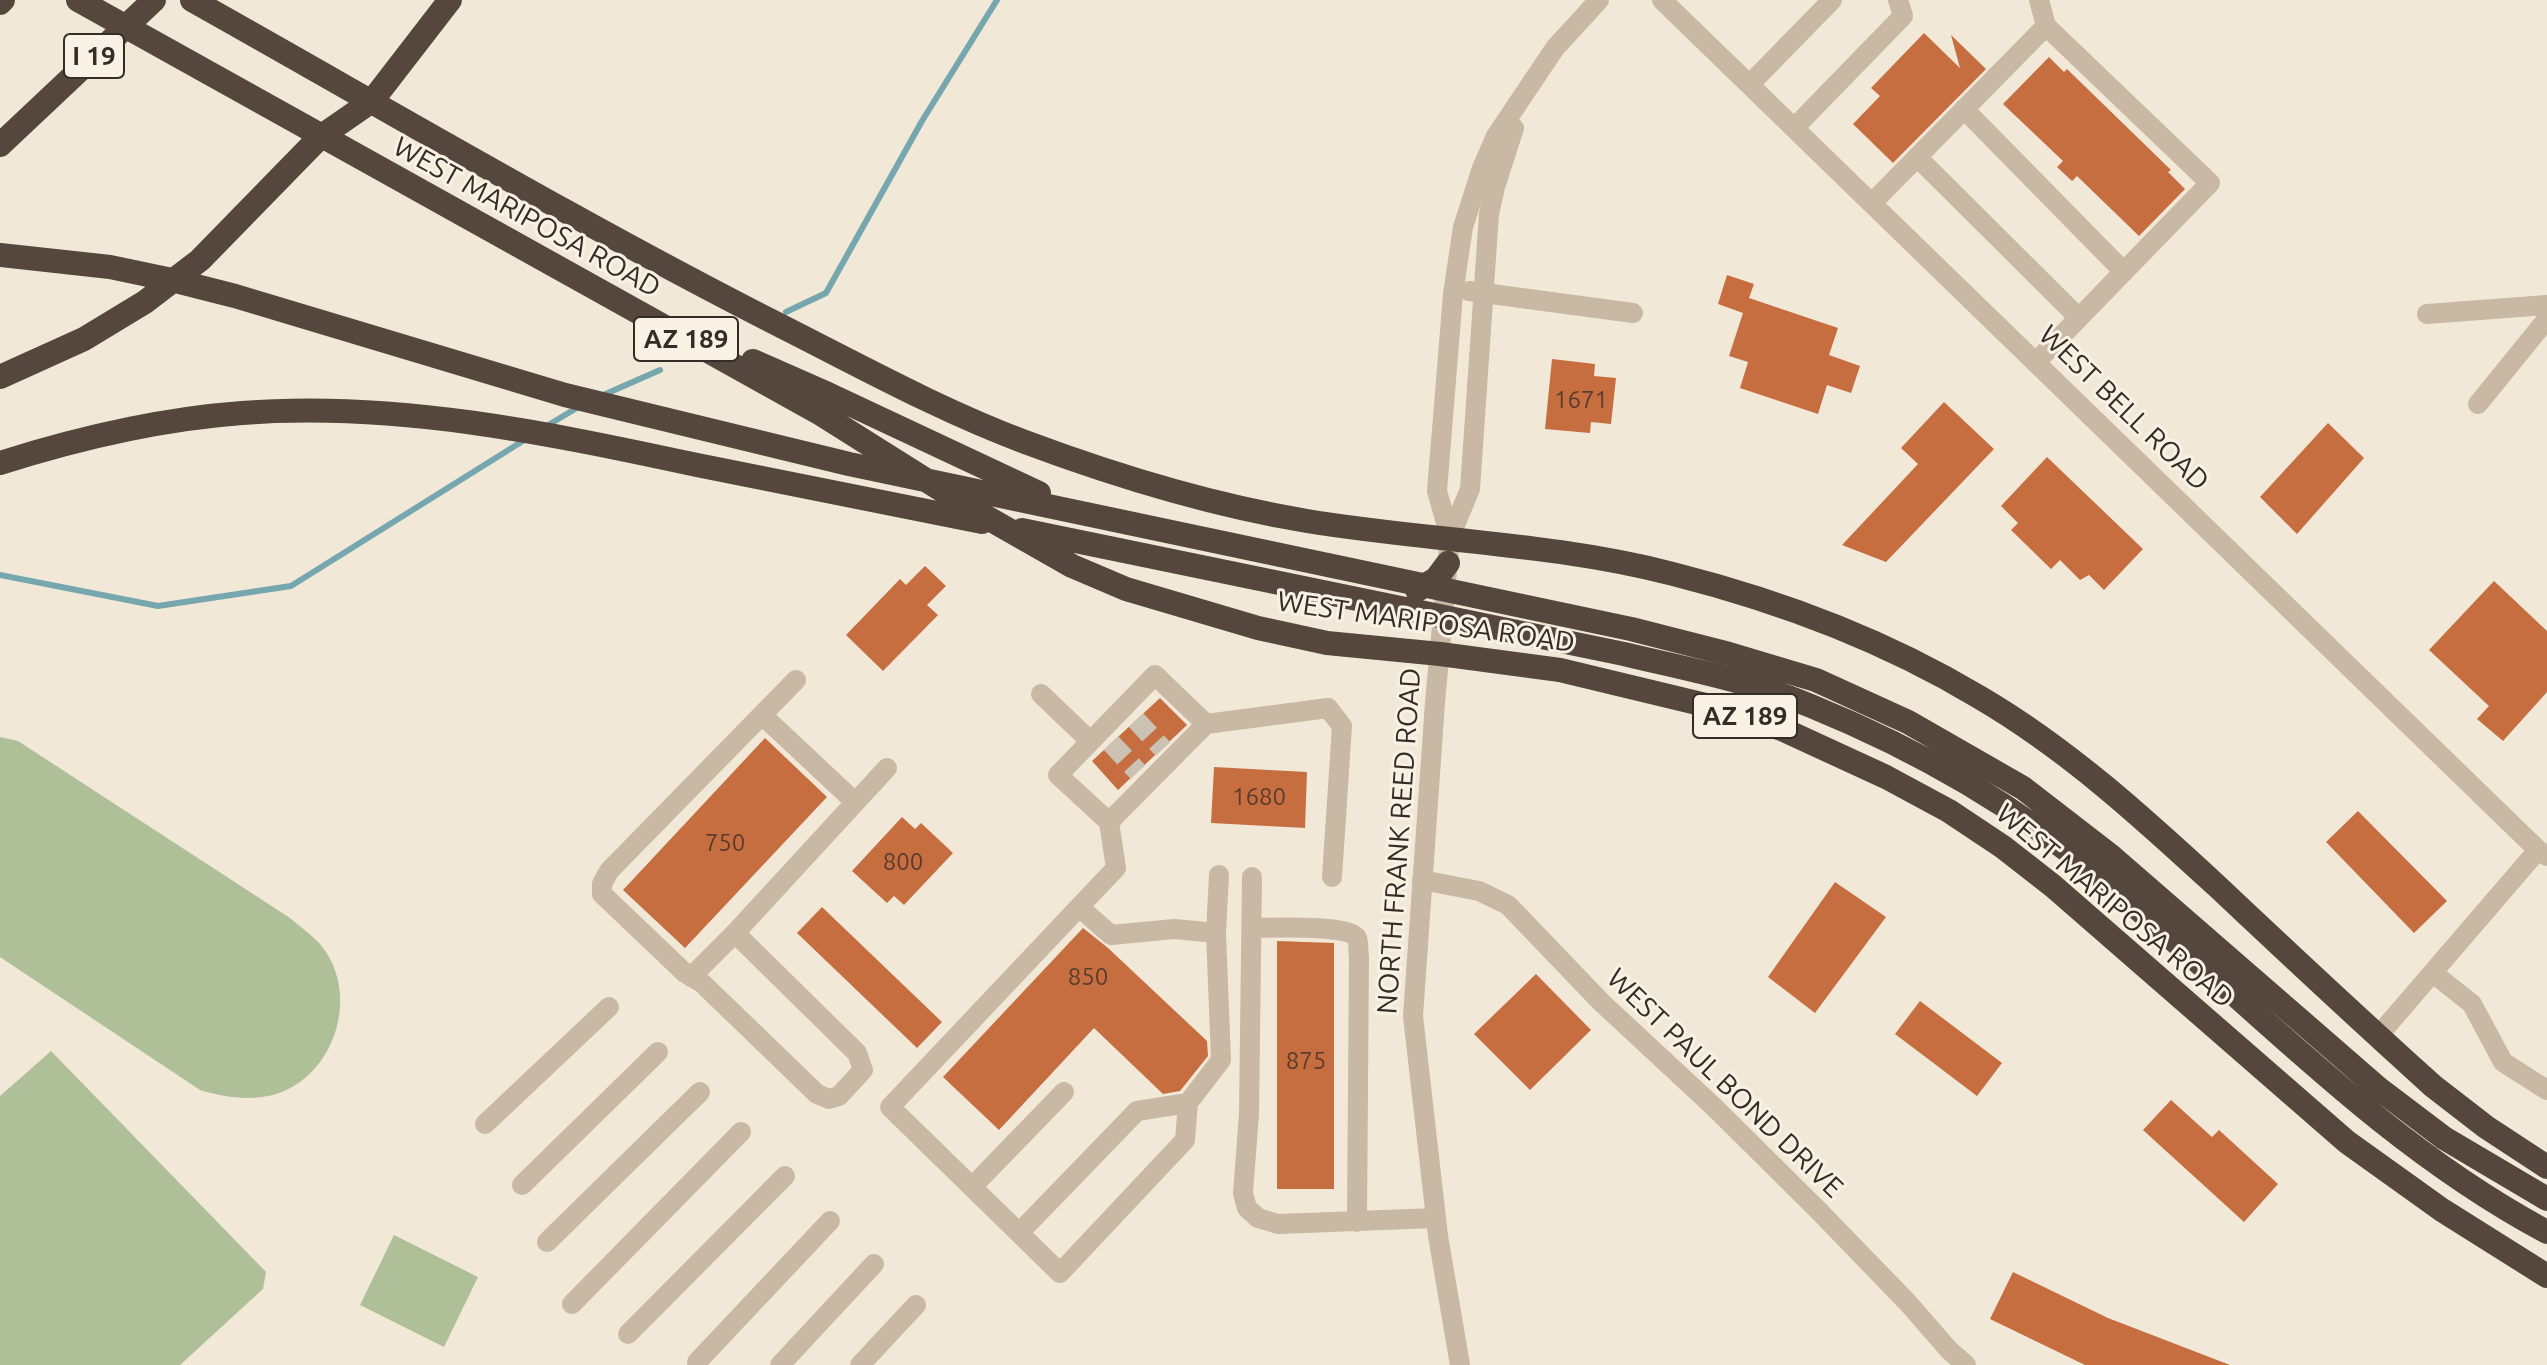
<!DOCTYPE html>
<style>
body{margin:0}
canvas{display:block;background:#f1e8d8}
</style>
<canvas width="2547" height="1365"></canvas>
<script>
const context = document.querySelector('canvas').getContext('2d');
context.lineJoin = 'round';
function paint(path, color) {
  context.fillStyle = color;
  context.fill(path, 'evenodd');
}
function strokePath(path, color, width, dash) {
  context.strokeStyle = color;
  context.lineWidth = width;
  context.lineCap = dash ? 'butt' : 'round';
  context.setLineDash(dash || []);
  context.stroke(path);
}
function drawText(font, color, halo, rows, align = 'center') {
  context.font = font + ' Ubuntu,sans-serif';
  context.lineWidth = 6;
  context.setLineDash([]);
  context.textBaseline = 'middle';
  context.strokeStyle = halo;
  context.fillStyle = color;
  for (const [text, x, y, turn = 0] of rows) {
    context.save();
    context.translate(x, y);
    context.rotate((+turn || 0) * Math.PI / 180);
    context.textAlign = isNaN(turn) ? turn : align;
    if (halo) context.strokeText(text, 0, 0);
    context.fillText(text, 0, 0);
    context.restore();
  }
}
paint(new Path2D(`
 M0 737 18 741 290 918C299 926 311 934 319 943 362 991 336 1078 273 1095 248 1101 224 1097 200 1090L0 957Z
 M51 1051 266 1272 263 1289 180 1365H0V1096Z
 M394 1235 478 1277 444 1347 360 1305Z`), '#afc098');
strokePath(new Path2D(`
 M786 312 826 293 922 121 997 0
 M601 396 660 370
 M545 427 580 406
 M0 575 158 606 291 586 526 439`), '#77a7ae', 6);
paint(new Path2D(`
 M1924 33 1960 68 1951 35 1986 69 1893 163 1853 124 1880 96 1871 88Z
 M2049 57 2064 72 2067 69 2171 170 2168 172 2185 189 2139 236 2077 176 2072 181 2057 167 2063 161 2003 104Z
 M1727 275 1754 284 1749 298 1838 328 1829 355 1860 366 1851 393 1827 385 1818 414 1740 388 1748 362 1729 356 1743 313 1718 304Z
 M1552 359 1595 364 1594 376 1616 378 1611 424 1591 422 1590 433 1545 429Z
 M1944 402 1994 449 1886 562 1842 545 1918 464 1901 448Z
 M2328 423 2364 458 2297 534 2260 497Z
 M2047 457 2143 549 2104 590 2089 575 2080 580 2060 560 2051 569 2011 530 2018 523 2001 506Z
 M925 566 946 586 927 605 938 615 883 671 846 635 900 579 906 585Z
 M2494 581 2547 631V692L2503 741 2477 719 2489 706 2429 650Z
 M1160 698 1187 725 1118 790 1092 761Z
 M765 738 827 797 685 948 623 890Z
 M1214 767 1307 772 1305 828 1211 823Z
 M2358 811 2447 901 2414 933 2326 842Z
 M902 817 915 829 921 823 953 853 904 905 894 896 887 903 852 871Z
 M1835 882 1886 917 1815 1013 1768 977Z
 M822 907 942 1022 917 1048 797 933Z
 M1083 928 1108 948 1207 1041 1208 1056 1180 1091 1163 1094 1094 1028 999 1130 943 1077Z
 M1277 941 1334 943V1189H1277Z
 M1536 974 1591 1030 1530 1090 1474 1034Z
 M1920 1001 2002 1063 1977 1096 1895 1034Z
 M2171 1100 2212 1137 2219 1130 2278 1184 2244 1222 2143 1130Z
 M2013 1272 2108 1318 2230 1365H2085L1990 1319Z`), '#c76e41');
strokePath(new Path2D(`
 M1136 720 1163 749
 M1111 743 1138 772`), '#cbc2b4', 20, [20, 10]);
strokePath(new Path2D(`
 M1662 0C1956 282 2244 568 2538 850L2547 856
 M2039 0 2046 26
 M1750 84 1832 0
 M1964 109 2124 272
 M1795 127 1903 16 1898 0
 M1917 157 2079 318
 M1873 202 2046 26 2210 183 2037 361
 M1469 291 1633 313
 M2427 314 2547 305
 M2478 404 2547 319
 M1450 537 1470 489 1489 214 1495 187 1514 128
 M796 680 609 871 602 884V894L685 973 702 983 817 1094 829 1099 839 1096 863 1070 857 1053 735 933 887 768
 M1041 694 1090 741
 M762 715 855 802
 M1206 724 1109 822 1058 775 1155 675 1206 724 1328 708 1342 726 1332 877
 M1109 822 1116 868 890 1107 1060 1273 1185 1140 1188 1103 1221 1060 1216 933 1219 875
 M1252 877 1249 1114 1243 1193 1247 1208 1258 1218 1278 1224 1436 1218
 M1422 880 1479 891 1508 905 1601 1002 1714 1107 1817 1209 1908 1303 1949 1350 1966 1365
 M1079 907 1111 935 1174 929 1216 933
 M1252 928C1269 928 1350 924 1357 938 1359 943 1358 952 1359 957L1357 1222
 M2433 973 2472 1004 2503 1062 2547 1090
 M691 977 735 933
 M2378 1036 2538 850
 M485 1124 609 1007
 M522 1185 658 1052
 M972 1187 1064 1092
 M1019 1233 1137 1111 1188 1103
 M547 1242 700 1092
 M572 1304 741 1132
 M628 1334 785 1176
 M697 1362 830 1221
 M780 1365 874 1264
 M860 1365 916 1305
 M1460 1365 1438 1236 1413 1016 1435 703 1450 537 1437 491 1453 294 1463 227 1482 168 1496 136 1555 48 1599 0`), '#c9b8a4', 20);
strokePath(new Path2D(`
 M78 0 821 414 972 509 1072 566 1126 589 1258 628 1327 643 1440 654 1560 670 1722 709 1784 730 1886 777 1949 811 2003 847 2053 886 2347 1142 2442 1210 2547 1276
 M192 0C388 110 582 225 783 327 862 367 942 411 1025 442 1116 476 1211 505 1307 521 1428 541 1553 543 1673 574 1780 601 1884 640 1979 697 2068 749 2143 818 2218 887 2289 954 2361 1021 2433 1086L2486 1127 2547 1167
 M0 3 3 0
 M0 145 154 0
 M0 255 110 267 172 280 235 296 565 395 849 464 1631 629 1729 654 1816 680 1908 722 2023 788 2111 856 2378 1088 2444 1138 2547 1199
 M753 361 828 394 1039 493
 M0 377 84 339 145 302 200 260 320 137 372 101 450 0
 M0 463C79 438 160 419 242 413 395 401 548 433 697 465 792 484 887 503 982 522
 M1022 530 1624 654C1686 669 1751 681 1811 706 1914 748 2016 806 2102 878 2248 999 2378 1142 2547 1232
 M1417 590 1436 579 1448 563`), '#55473d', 24);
drawText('24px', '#593c2d', null, [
 ["1671",1581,400],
 ["1680",1259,797],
 ["750",725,843],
 ["800",903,862],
 ["850",1088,977],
 ["875",1306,1061]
]);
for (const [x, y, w] of [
 [94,56,60],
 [686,339,104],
 [1745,716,104]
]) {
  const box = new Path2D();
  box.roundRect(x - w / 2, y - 22, w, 44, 6);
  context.fillStyle = '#f9f1e4';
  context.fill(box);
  strokePath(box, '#342c26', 2);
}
drawText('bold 26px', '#342c26', null, [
 ["I 19",94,56],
 ["AZ 189",686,339],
 ["AZ 189",1745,716]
]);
drawText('28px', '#342c26', '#f9f1e4', [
 ["WEST MARIPOSA ROAD",527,217,29],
 ["WEST BELL ROAD",2124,408,44],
 ["WEST MARIPOSA ROAD",1426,622,8],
 ["NORTH FRANK REED ROAD",1399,841,-86],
 ["WEST MARIPOSA ROAD",2115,906,40],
 ["WEST PAUL BOND DRIVE",1725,1083,44]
]);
</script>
